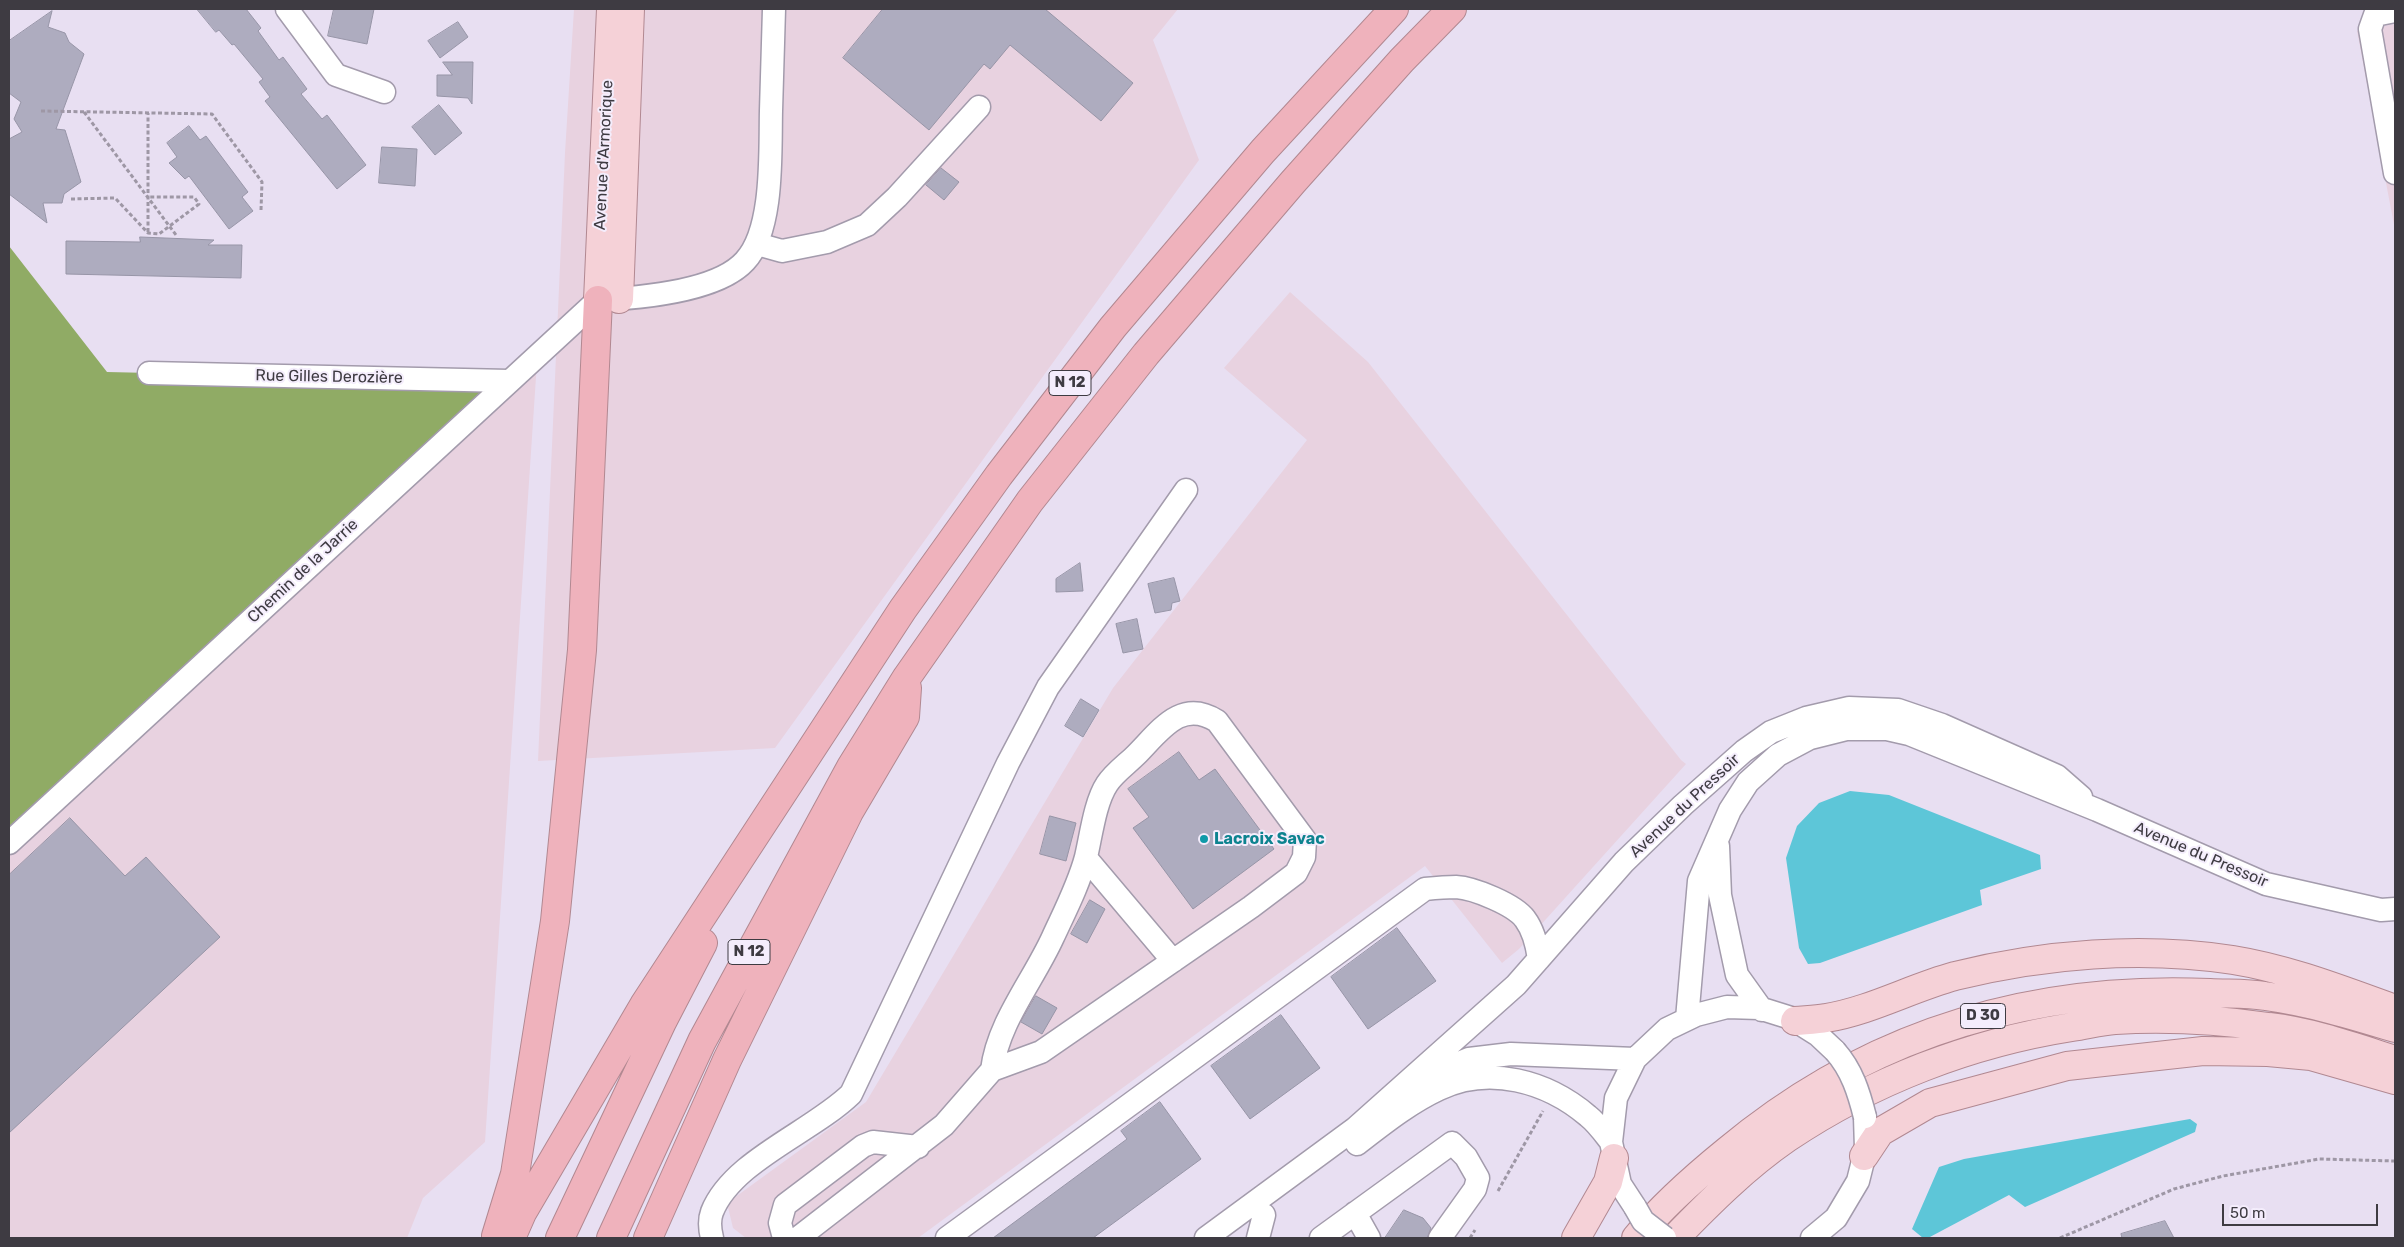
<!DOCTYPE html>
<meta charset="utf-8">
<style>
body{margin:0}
#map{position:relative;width:2404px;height:1247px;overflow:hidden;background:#e8dff2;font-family:Rubik,sans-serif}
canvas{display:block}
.frame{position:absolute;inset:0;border:10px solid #3e3b42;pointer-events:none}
.scale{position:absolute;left:2222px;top:1204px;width:156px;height:22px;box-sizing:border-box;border:2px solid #3e3b42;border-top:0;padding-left:6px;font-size:15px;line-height:18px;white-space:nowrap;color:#3e3b42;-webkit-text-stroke:4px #f4edfc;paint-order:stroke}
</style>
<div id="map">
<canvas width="2404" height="1247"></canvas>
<div class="frame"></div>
<div class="scale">50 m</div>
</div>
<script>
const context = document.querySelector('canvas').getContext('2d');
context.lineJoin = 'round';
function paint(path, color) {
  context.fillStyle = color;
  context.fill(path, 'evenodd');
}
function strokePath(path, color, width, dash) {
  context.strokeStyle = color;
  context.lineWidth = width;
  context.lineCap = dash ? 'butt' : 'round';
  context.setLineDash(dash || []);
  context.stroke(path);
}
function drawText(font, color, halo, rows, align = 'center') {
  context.font = font + ' Rubik,sans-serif';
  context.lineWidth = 4;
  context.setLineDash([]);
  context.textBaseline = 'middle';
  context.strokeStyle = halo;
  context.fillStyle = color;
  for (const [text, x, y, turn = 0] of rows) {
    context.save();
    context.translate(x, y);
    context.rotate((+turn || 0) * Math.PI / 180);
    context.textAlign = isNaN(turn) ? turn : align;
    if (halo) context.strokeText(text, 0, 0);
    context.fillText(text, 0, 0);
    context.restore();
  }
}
paint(new Path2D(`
 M574 9H1178L1153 40 1199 160 775 748 538 761 565 153Z
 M2395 24V230L2357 31Z
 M1290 292 1368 362 1681 760 1686 764 1519 949 1502 963 1425 866 918 1238H746L733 1228 727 1203 866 1102 1113 688 1307 440 1224 368Z
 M537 362 485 1142 423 1198 407 1238H9V843Z`), '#e8d2e0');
paint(new Path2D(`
 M9 246 107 372 509 381 9 843Z`), '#90ab65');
paint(new Path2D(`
 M1850 791 1889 795 2040 855 2041 869 1980 890 1982 905 1820 963 1808 964 1799 948 1786 858 1797 826 1819 803Z
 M2190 1119 2197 1124 2195 1132 2025 1207 2009 1195 1928 1238H1923L1912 1229 1939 1167 1964 1159Z`), '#5dc6d8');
const building = new Path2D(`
 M197 9H246L261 28 258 31 279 60 283 57 307 89 301 94 322 119 327 115 366 165 337 189 265 101 270 97 259 82 263 79 234 44 232 45 219 30 216 32Z
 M334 9H374L367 44 328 36Z
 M883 9H1045L1133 83 1101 121 1010 45 990 69 984 64 929 130 843 58Z
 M52 11 48 27 65 33 69 42 84 54 56 129 65 130 81 182 64 194 62 203H43L47 223 9 194V139L22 132 14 119 21 102 9 93V41Z
 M458 22 468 37 440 58 428 41Z
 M443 62H473L472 104 468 98 437 96V75H452Z
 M439 105 462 133 435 155 412 127Z
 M189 126 200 140 206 136 248 192 242 197 253 211 229 229 189 176 185 179 169 163 177 157 167 143Z
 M382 147 417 149 415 186 379 183Z
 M941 168 959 182 944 200 926 185Z
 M140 237 214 240 208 245H242L241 278 66 274V241L140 242Z
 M1080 563 1083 591 1056 592V579Z
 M1174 578 1180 601 1172 603 1171 610 1155 613 1148 584Z
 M1137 619 1143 649 1123 653 1116 624Z
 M1081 699 1099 710 1083 737 1065 726Z
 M1179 752 1199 780 1215 769 1274 849 1193 909 1133 828 1149 817 1128 789Z
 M1050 816 1076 823 1066 861 1040 854Z
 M70 818 125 876 146 857 220 937 9 1133V875Z
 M1090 900 1105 909 1087 943 1071 934Z
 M1397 928 1436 981 1368 1029 1331 977Z
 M1036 996 1057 1008 1042 1034 1021 1022Z
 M1281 1015 1320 1068 1250 1119 1211 1066Z
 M1160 1102 1201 1159 1093 1238H993L1127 1139 1121 1131Z
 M1404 1210 1423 1218 1431 1228 1427 1238H1385Z
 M2165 1221 2174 1238H2122L2121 1234Z`);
paint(building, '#aeacbf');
strokePath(building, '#9795a7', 1);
const minor = new Path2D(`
 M287 9 336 75 384 92
 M2395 11 2375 15 2370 29 2395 173
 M757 244 782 251 827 242 867 225 897 197 979 107
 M149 373 509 381
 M9 843 598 300C638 298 717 292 745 261 774 230 770 152 771 111 772 77 773 43 774 9
 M1718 846 1720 895 1737 975 1762 1010
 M1086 858 1173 961
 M1687 1019 1699 881 1730 810 1748 782 1778 755 1810 738 1846 729H1887L1909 734 2097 810 2266 884 2381 910 2395 909
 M1415 1083 1421 1079 1469 1059 1511 1054 1635 1059
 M1350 1133 1516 985 1624 862 1683 805 1744 751 1771 732 1806 718 1849 708 1898 710 1942 725 2057 776 2081 797
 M1357 1144C1383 1124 1409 1103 1439 1089 1489 1065 1547 1081 1588 1116 1597 1123 1604 1133 1611 1142
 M1635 1207 1620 1184 1611 1142 1616 1098 1635 1059 1667 1029 1696 1015 1727 1007 1759 1008 1791 1018 1818 1035 1835 1051
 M1355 1213 1369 1238
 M712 1238C710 1230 709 1220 712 1212 732 1161 812 1132 851 1094L1008 763 1048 687 1186 490
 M784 1238 780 1223 785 1205 863 1146 873 1142 918 1147
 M798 1238 944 1125 992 1070 1041 1052 1251 907 1296 873 1304 857 1305 840 1217 721C1181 698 1160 731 1136 755 1127 764 1114 773 1107 784 1095 802 1091 836 1086 857 1079 884 1065 911 1053 937 1033 981 998 1022 992 1070
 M947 1238 1425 889C1435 888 1446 887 1456 887 1474 888 1515 905 1525 919 1534 931 1537 945 1539 959
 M1206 1238 1361 1124
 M1258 1238 1264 1215
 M1321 1238 1452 1143 1466 1157 1478 1178 1475 1189 1440 1238
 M1812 1238 1836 1218 1858 1181 1866 1149 1865 1117`);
const major = new Path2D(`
 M619 299 630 9
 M598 300 611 9
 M1795 1021C1805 1020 1816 1020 1826 1018 1870 1011 1911 988 1955 976 2044 954 2141 946 2233 960 2289 969 2342 990 2395 1009
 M1864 1156 1880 1132 1930 1103 2067 1066 2203 1051 2268 1052 2311 1056 2395 1080
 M1576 1238 1608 1182 1614 1158
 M1636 1238C1662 1206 1695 1177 1727 1151 1867 1034 2028 985 2210 993 2228 994 2247 993 2265 996 2309 1002 2353 1015 2395 1028
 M1675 1238C1710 1202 1745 1167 1787 1138 1872 1081 1970 1043 2072 1027 2086 1025 2101 1021 2115 1020 2166 1017 2219 1020 2269 1027 2312 1032 2354 1047 2395 1060`);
const highway = new Path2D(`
 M496 1236 515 1174 555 921 582 650 598 300
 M511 1238 522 1213 644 1005 903 609 999 475 1113 327 1263 151 1394 9
 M560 1238 662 1022 703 943
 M611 1238 702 1041 851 767 907 677 1030 501 1146 354 1293 182 1402 60 1452 9
 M648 1238 727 1060 849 812 905 717 907 688`);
strokePath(minor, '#a39bac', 25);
strokePath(major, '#b18891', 30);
strokePath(highway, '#b18891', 30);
strokePath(new Path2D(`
 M41 111 212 114 262 182 261 210
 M84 112 176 235
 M71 199 115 198 148 233 159 234 199 204 194 197H148
 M148 232V113
 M1498 1191 1543 1111
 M1470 1238 1475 1230
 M2060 1238 2174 1189 2223 1176 2319 1159 2395 1161`), '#9e97a5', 3, [4, 2.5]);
strokePath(minor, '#fff', 22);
strokePath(major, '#f5d1d7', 28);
strokePath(highway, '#efb2bc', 28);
const minorBridge = new Path2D(`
 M1835 1051C1852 1070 1859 1093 1865 1117
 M1635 1207 1643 1221 1665 1238`);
strokePath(minorBridge, '#a39bac', 25, []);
strokePath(minorBridge, '#fff', 22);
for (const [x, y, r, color] of [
 [1204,839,5,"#0f9aa8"]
]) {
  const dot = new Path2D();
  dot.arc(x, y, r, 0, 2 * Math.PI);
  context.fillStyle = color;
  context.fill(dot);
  strokePath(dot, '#f4edfc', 2);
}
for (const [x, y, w] of [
 [1070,383,42],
 [749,952,42],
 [1983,1016,45]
]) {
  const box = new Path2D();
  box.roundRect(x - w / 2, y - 12.5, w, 25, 4);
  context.fillStyle = '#f4edfc';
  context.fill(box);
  strokePath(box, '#3e3b42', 1);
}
drawText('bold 15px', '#3e3b42', null, [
 ["N 12",1070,383],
 ["N 12",749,952],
 ["D 30",1983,1016]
]);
drawText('16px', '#3e3b42', '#f4edfc', [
 ["Avenue d'Armorique",604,155,-87],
 ["Rue Gilles Derozière",329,377,1],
 ["Chemin de la Jarrie",303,571,-43],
 ["Avenue du Pressoir",1685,806,-43],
 ["Avenue du Pressoir",2201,855,23]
]);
drawText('bold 16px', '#0d838f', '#f4edfc', [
 ["Lacroix Savac",1214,839]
], 'left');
</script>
